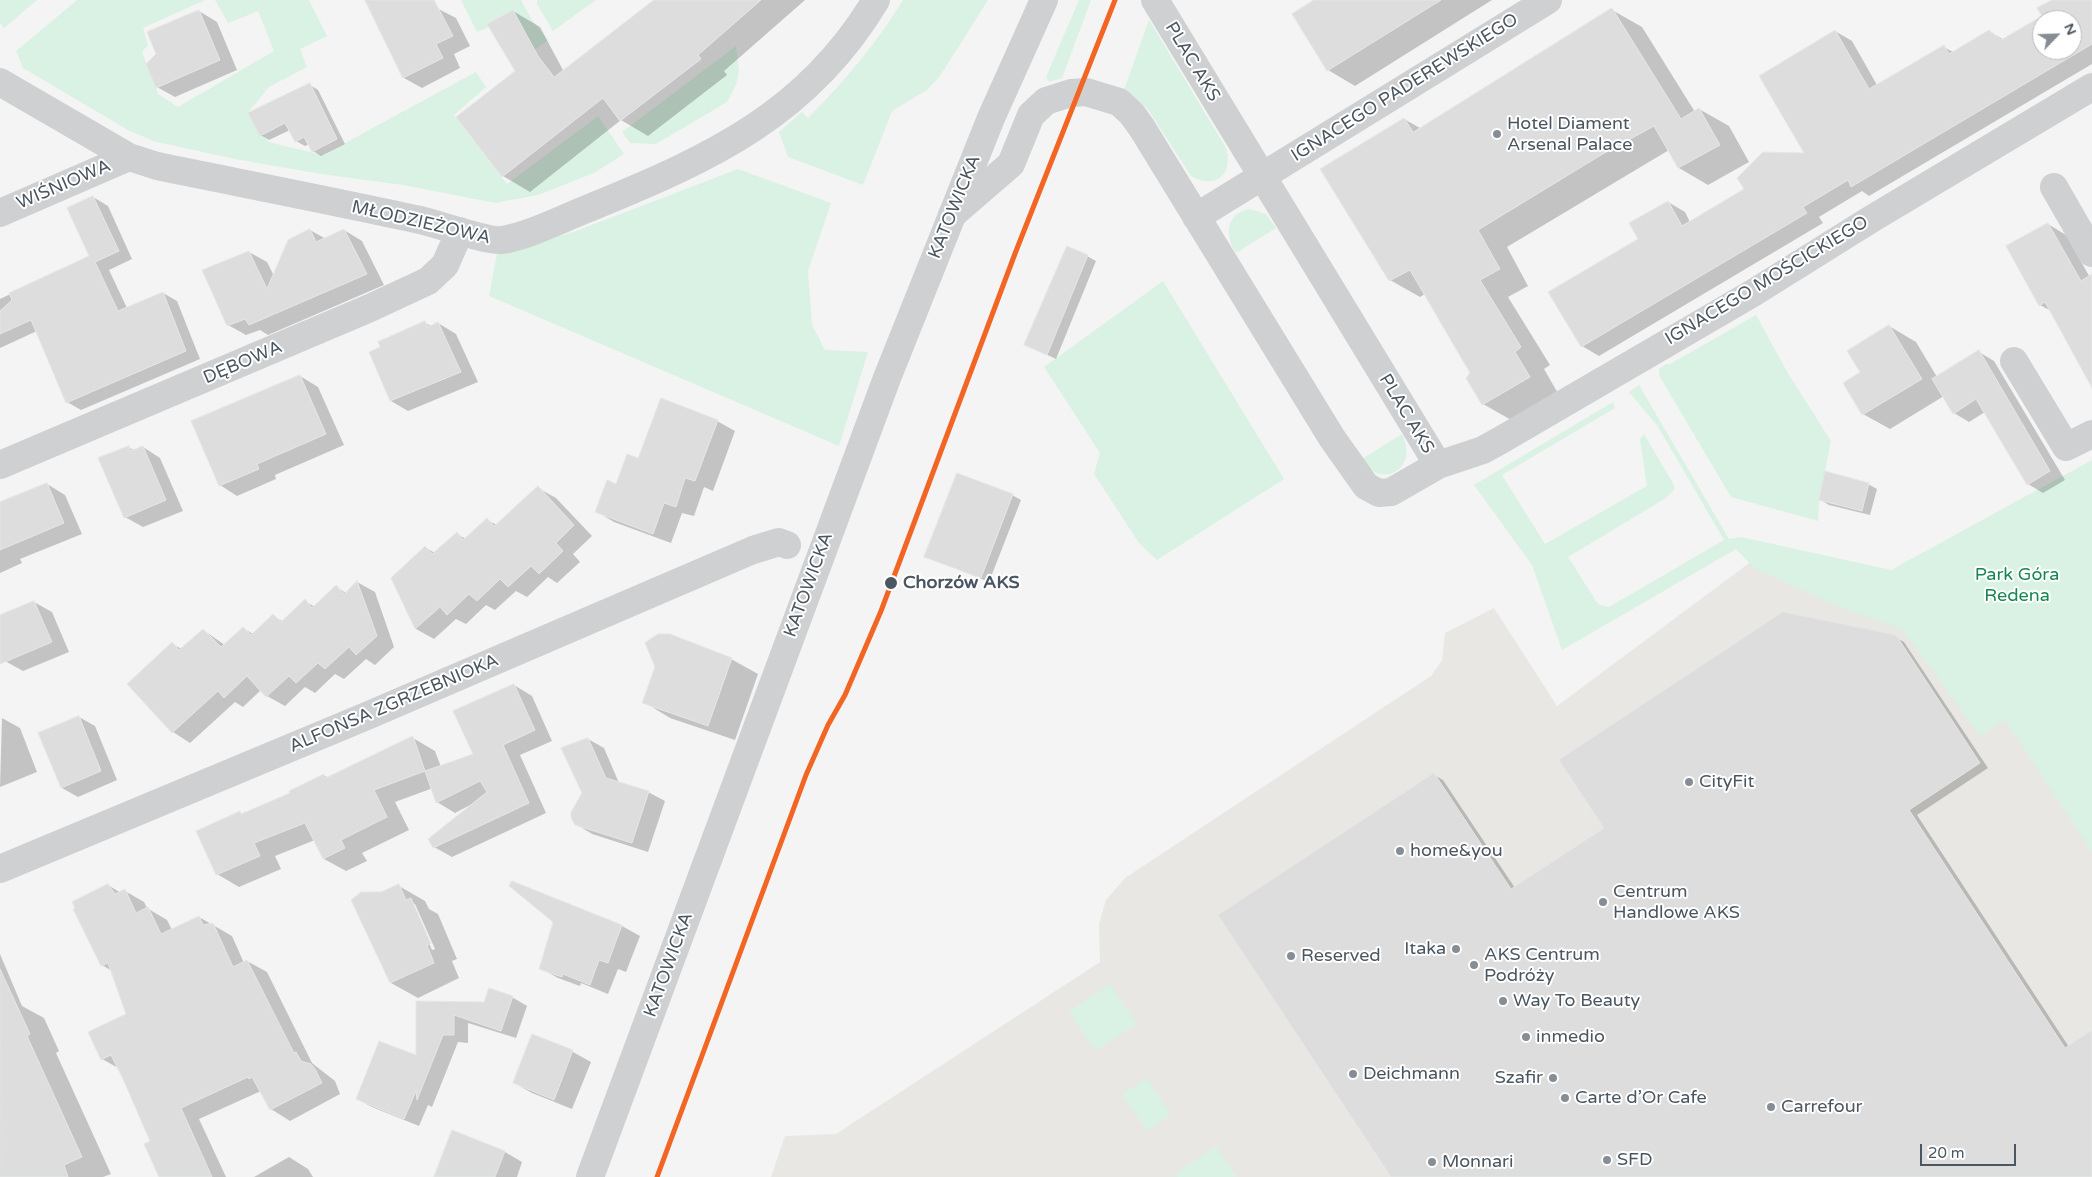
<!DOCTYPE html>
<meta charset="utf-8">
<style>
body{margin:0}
#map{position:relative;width:2092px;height:1177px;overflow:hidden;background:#f4f4f4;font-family:"Varela Round",sans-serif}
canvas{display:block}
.north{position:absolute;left:2032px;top:10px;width:50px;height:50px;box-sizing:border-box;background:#fff;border:1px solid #b7bbc0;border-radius:50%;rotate:66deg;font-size:14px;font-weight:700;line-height:20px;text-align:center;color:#4a5661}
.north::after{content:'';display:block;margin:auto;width:18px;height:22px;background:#868d94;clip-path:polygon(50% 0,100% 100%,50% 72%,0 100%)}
.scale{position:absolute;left:1920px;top:1144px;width:96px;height:22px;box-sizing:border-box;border:2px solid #4a5661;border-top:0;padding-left:6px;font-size:15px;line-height:18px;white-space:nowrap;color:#4a5661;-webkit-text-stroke:4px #fff;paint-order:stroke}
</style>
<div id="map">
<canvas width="2092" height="1177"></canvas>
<div class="north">N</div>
<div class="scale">20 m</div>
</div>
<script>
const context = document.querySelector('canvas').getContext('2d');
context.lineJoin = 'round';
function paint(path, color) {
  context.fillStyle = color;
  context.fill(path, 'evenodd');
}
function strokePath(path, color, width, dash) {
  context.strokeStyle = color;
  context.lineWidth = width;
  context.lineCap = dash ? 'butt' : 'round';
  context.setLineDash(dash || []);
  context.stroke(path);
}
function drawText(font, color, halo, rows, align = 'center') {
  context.font = font + ' "Varela Round",sans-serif';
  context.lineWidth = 4;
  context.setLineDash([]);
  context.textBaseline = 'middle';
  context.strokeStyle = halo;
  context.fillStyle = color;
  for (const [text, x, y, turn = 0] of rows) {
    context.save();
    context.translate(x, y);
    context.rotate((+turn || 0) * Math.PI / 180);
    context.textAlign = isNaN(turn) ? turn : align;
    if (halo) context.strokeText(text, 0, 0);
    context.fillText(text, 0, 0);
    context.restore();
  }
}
paint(new Path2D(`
 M1756 558 1860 587 2092 733V1177H771L785 1136 836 1134 1100 962 1099 924 1106 900 1125 878 1431 676 1442 660 1445 633 1494 608 1557 706Z`), '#e8e7e3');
paint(new Path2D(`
 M0 0H37L4 28 0 23Z
 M77 0H205L143 28 148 45 142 52 158 94 178 107 274 51 258 11 228 23 215 0H309L327 36 300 49 307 67 269 87 249 111 268 142 323 155 476 72 486 87 454 115 507 184 598 116 624 154 594 173 538 195 495 203 403 185 321 174 235 159 153 141 128 130 23 68 16 51Z
 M461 0H521L532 20 548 40 529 54 506 20 477 32Z
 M537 0H596L553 31 537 4Z
 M903 0H988L940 76 927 90 892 111 863 185 788 157 779 132 802 112 808 118C844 82 876 44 903 0Z
 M1079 0H1091L1062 78 1049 82 1046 77Z
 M1149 20 1226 148C1234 175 1215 190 1191 176L1147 108 1124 90Z
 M736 46 739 71 736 85 727 102 656 144 630 143 622 132Z
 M738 169 831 203 808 271 812 325 825 350 868 352 839 446 489 296 497 254 576 231Z
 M1250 209 1266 214 1276 228 1236 253C1224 235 1226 213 1250 209Z
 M1163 281 1284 479 1157 560 1139 543 1094 474 1100 453 1044 367Z
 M1756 315 1789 375 1831 441 1819 500 1818 521 1731 497 1660 377 1659 369 1666 364H1670Z
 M1639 385 1729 539 1741 537 1891 570 2092 460V852L2005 720 1980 736 1902 629 1834 605 1754 568 1736 549 1562 650 1532 565 1474 485 1613 402 1615 408 1502 475 1545 544 1647 486 1640 439 1644 434 1674 485V490L1666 498 1568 557 1598 604 1609 607 1724 540 1657 425 1629 392Z
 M1402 434C1420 469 1380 491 1362 459Z
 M1110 984 1137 1024 1095 1051 1069 1011Z
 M1147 1078 1171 1115 1147 1131 1122 1094Z
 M1216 1146 1237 1177H1177L1176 1173Z`), '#d9f2e3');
paint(new Path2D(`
 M367 0H421L456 18 470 46 454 54 460 68 422 88 404 78Z
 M656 0H805L724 71 727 75 648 136 621 120 530 192 503 176 517 71 513 11 540 27 564 72Z
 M1316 0H1492L1355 86 1328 70 1294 14Z
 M2055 0H2092V64L1869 196 1862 191 1819 217 1823 223 1599 356 1582 346 1550 292 1640 239 1668 202 1685 212 1690 222 1806 154 1835 31 1852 41 1877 85 1944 47 1953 52 1989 31 2004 40 2044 17ZM2042 20H2072V50H2042Z
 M1612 10 1642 27 1695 112 1699 109 1729 126 1749 162 1708 185 1679 168 1669 150 1507 247 1528 286 1508 297 1550 365 1544 369 1559 395 1513 421 1483 404 1472 374 1425 294 1420 297 1390 280 1404 119 1420 128Z
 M199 11 217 22 237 70 175 97 157 87Z
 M310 85 318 90 345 144 321 156 313 151 309 144 305 146 296 141 290 130 269 140 261 135Z
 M93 197 108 206 132 259 109 270 127 308 163 293 177 301 200 359 81 410 67 402 37 331 0 348V299L91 256Z
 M2048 224 2066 235 2092 281V386L2051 311 2040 305Z
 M310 230 326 239 344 230 362 241 384 285 268 335 260 330 246 335 228 325 249 252 267 262 274 276Z
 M1087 256 1096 261 1056 359 1026 345Z
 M425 323 431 326 438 323 456 334 478 382 408 411 391 401Z
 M1889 326 1916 342 1937 377 1979 352 1994 361 2065 480 2043 493 2028 484 1985 412 1969 422 1954 413 1944 396 1890 429 1863 414 1862 373Z
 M300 376 318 387 344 445 275 475 276 479 237 496 220 485Z
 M717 421 735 431 713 491 704 487 694 516 682 513 671 543 614 522 596 511 639 460Z
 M128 447 135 451 143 447 160 458 183 511 143 527 125 517Z
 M47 484 65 495 82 534 20 559 22 563 0 573V504Z
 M1868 484 1877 489 1870 515 1829 505 1821 500Z
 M538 488 556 498 592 536 573 554 580 562 557 583 548 577 527 597 516 591 495 610 486 605 466 624 456 619 434 639 416 629 393 579 426 548 435 553 457 534 466 539 487 520 497 525Z
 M1012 495 1021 500 989 582 926 556Z
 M357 582 375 592 394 647 375 665 366 659 344 679 335 674 315 693 305 687 285 706 267 696 261 690 243 707 235 702 190 743 173 732 172 644 182 649 203 630 225 645 243 628 253 634 273 616 284 622 305 601 315 607 336 587 346 593Z
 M34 602 52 612 69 652 23 671 5 661 0 649V617Z
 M1895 637 1904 642 1988 768 1917 815 2069 1047 2092 1032V1177H1392L1434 775 1443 780 1515 888Z
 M731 659 758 674 735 740 670 718 644 702Z
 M514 685 532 696 552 741 520 755 546 813 452 857 434 847 472 804 455 813 437 802 433 788 395 802 409 830 362 853 367 861 346 871 324 859 315 840 275 856 281 869 239 887 217 874 240 813 243 815 291 793 324 775 328 778 413 738 435 751 441 767 475 755Z
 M79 717 95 726 117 780 78 797 62 788 40 734Z
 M2 718 20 728 37 772 0 787Z
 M588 739 604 748 619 783 648 792 665 801 648 852 592 834 576 824 584 793Z
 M512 883 622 926 640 936 626 972 618 969 608 994 581 983 580 986 558 978 540 968 554 921Z
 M108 885 121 893 125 891 144 902 147 908 167 920 172 930 199 917 232 936 244 963 247 961 267 972 312 1063 335 1081 340 1094 290 1121 271 1109 261 1091 199 1119 226 1177H160L152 1142 120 1069 102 1059 127 1014 112 971 102 965Z
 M399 886 425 901 429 909 438 914 457 959 452 961 459 978 418 998 391 983 352 901 381 893ZM412 904H415L435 949 432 950Z
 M0 954 22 1006 44 1018 59 1051 56 1053 111 1174 103 1177H0Z
 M512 997 527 1006 516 1038 468 1023V1043L458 1042 432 1107 428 1105 419 1126 372 1107 357 1099 417 1057V1002L485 1003Z
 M532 1036 573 1052 591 1062 572 1109 532 1093 514 1083Z
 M453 1132 505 1152 522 1162 517 1177H436Z
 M289 1157 308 1169 313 1177H254Z`), '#0003');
const building = new Path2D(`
 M365 0H434L453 36 436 44 443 58 403 78Z
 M654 0H761L698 55 701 59 620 121 603 98 502 177 456 117 515 71 487 24 513 10 538 56 554 77Z
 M1314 0H1441L1327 71 1292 14Z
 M2052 0H2092V44L1851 187 1848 180 1803 207 1807 213 1581 347 1548 292 1638 239 1629 223 1668 201 1682 226 1744 189 1737 178 1763 152 1804 153 1759 76 1835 30 1869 89 1944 45 1949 54 1989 30 2001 40 2042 16 2037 8ZM2042 20H2072V50H2042Z
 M1612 8 1681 119 1699 108 1720 145 1678 168 1654 126 1601 155 1478 230 1500 269 1480 280 1521 347 1515 352 1530 377 1482 405 1466 378 1470 373 1410 270 1389 281 1320 169 1404 118 1413 132Z
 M199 10 220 60 156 88 146 64 156 54 147 32Z
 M310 83 337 139 312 152 304 137 295 142 285 123 260 136 248 113Z
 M93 196 119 251 95 262 118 311 163 292 186 351 66 403 31 320 0 334V311L12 300 9 293 89 256 67 208Z
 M2048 223 2081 281 2092 274V388L2045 302 2039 306 2006 246Z
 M310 229 316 242 344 229 367 274 249 325 245 319 227 326 202 270 249 251 267 289 288 240Z
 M1067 246 1088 255 1047 355 1024 345Z
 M425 321 428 327 438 322 461 372 390 401 369 352 380 347 378 342Z
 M1889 325 1922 379 1862 415 1843 383 1860 372 1847 351Z
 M1979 350 2050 471 2027 485 1976 399 1953 414 1932 379Z
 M300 375 326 434 257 464 259 469 219 486 191 421Z
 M661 398 718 420 695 481 685 478 676 507 664 503 653 534 595 512 607 480 616 484 627 454 638 458Z
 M129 446 130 451 143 446 166 500 124 518 98 458Z
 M1825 471 1869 483 1862 511 1819 500Z
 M957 473 1013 494 981 578 924 557Z
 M47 483 64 523 0 550V502Z
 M538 486 574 525 556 543 563 551 539 574 531 566 508 587 500 579 477 601 469 594 447 615 440 607 415 629 391 578 425 546 432 554 457 532 463 540 487 518 494 526Z
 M357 581 377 636 356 655 349 647 325 669 318 663 296 683 289 676 266 697 247 676 224 698 218 691 172 733 127 684 172 642 179 650 203 629 221 647 243 627 251 635 273 614 281 622 305 599 312 608 336 585 344 594Z
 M34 601 52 642 0 664V615Z
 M1783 612 1896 635 1980 763 1909 810 2065 1048 2092 1030V1177H1391L1218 915 1434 773 1511 889 1604 828 1559 760Z
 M658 634H670L732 658 708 726 642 703 655 667 645 643Z
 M514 684 535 730 503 745 529 803 433 848 428 839 487 792 480 781 436 803 425 771 473 754 453 711Z
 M79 716 101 771 61 788 38 733Z
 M413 736 425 771 374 790 387 817 341 840 345 848 323 859 305 823 254 843 260 856 216 875 196 831 240 811 241 814 290 793 289 791 324 774 325 778Z
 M588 738 606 778 649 791 632 843 575 825 571 818V812L582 793 561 748Z
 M512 881 622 925 608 963 599 960 590 985 563 974 562 977 539 969 553 922 509 886Z
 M108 884 115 894 125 889 136 913 148 907 161 934 199 916 203 925 213 923 233 967 247 960 294 1053 296 1052 301 1061 311 1064 315 1069 322 1083 270 1110 252 1077 249 1079 248 1077 181 1108 212 1177H159L144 1144 150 1141 123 1079 111 1055 101 1060 88 1032 126 1014 108 963 101 966 73 909 75 908 72 902Z
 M399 884 406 900 411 898 431 944 427 945 434 963 390 983 351 900 361 892H381Z
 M0 969 30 1034 27 1036 82 1157 64 1165 68 1177H0Z
 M489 988 513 996 501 1031 454 1015V1035H443L417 1100 416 1091 404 1119 356 1099 379 1041 416 1055V1001L484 1002Z
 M532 1034 573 1050 554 1100 513 1083Z
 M452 1130 505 1151 495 1177H434Z`);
paint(building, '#ddddde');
strokePath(building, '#e5e6e7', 1);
strokePath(new Path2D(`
 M1155 0 1438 465
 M0 82 129 157 157 166C245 184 333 201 420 220 437 224 489 242 502 240 529 236 568 216 594 206 711 158 808 114 876 0
 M2054 187 2092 253
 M0 213 129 157
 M952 215 1011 164 1031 115 1046 101 1071 93 1086 92 1119 102 1132 114 1142 128 1332 438 1366 486 1379 493 1391 492 1438 465 1483 450 1501 440 1753 293 1873 218 2092 87
 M1196 217 1548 0
 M2014 361 2066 447 2092 434
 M0 465 370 308 428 281 445 265 460 231
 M0 869 369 715 753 550 779 542 787 545`), '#ced0d2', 28);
strokePath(new Path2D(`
 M590 1177 887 378 991 118 1044 0`), '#ced0d2', 28);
strokePath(new Path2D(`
 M657 1177 806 775 828 725 845 695 881 611 1016 251 1115 0`), '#f26522', 5);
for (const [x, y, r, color] of [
 [1497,134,5,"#868d94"],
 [891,583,7,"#4a5661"],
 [1689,782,5,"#868d94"],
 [1400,851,5,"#868d94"],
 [1603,902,5,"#868d94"],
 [1456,949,5,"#868d94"],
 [1291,956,5,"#868d94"],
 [1474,965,5,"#868d94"],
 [1503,1001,5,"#868d94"],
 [1526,1037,5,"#868d94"],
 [1353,1074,5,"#868d94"],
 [1553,1078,5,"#868d94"],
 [1565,1098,5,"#868d94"],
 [1771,1107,5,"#868d94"],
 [1607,1160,5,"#868d94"],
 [1432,1162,5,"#868d94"]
]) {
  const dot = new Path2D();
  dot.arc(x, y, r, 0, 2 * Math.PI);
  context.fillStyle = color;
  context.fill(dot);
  strokePath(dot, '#fff', 2);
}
drawText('18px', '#4a5661', '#fff', [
 ["PLAC AKS",1192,62,59],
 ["IGNACEGO PADEREWSKIEGO",1405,88,-32],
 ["WIŚNIOWA",64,185,-23],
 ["KATOWICKA",955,207,-68],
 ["MŁODZIEŻOWA",421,223,13],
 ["IGNACEGO MOŚCICKIEGO",1767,281,-31],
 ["DĘBOWA",243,363,-23],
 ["PLAC AKS",1406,414,59],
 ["KATOWICKA",809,585,-70],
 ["ALFONSA ZGRZEBNIOKA",394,704,-23],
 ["KATOWICKA",669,965,-70]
]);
drawText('18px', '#4a5661', '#fff', [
 ["Hotel Diament",1507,124],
 ["Arsenal Palace",1507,145],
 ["CityFit",1699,782],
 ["home&you",1410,851],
 ["Centrum",1613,892],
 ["Handlowe AKS",1613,913],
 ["Itaka",1446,949,"right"],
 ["AKS Centrum",1484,955],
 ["Podróży",1484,976],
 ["Reserved",1301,956],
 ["Way To Beauty",1513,1001],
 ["inmedio",1536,1037],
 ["Deichmann",1363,1074],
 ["Szafir",1543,1078,"right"],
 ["Carte d’Or Cafe",1575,1098],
 ["Carrefour",1781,1107],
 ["SFD",1617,1160],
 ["Monnari",1442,1162]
], 'left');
drawText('18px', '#17864f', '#fff', [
 ["Park Góra",2017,575],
 ["Redena",2017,596]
]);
drawText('bold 18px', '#4a5661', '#fff', [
 ["Chorzów AKS",903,583]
], 'left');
</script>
